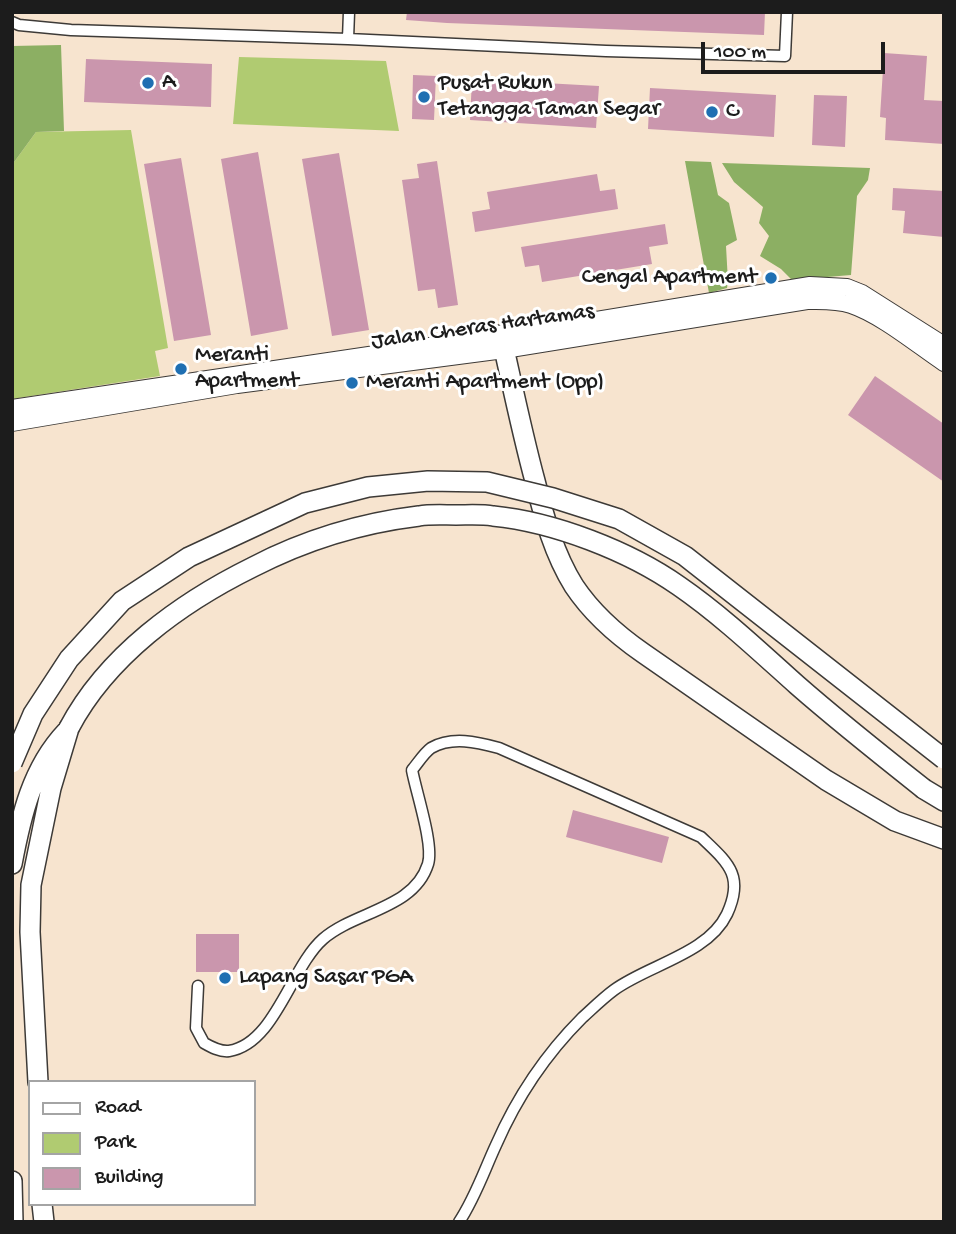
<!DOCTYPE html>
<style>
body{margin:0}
#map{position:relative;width:956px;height:1234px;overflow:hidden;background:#f7e4cf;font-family:"Gochi Hand",sans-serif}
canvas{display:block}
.frame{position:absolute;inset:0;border:14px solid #1c1c1c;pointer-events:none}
.legend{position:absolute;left:28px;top:1080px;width:228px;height:126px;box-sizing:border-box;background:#fff;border:2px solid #a4a4a4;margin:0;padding:9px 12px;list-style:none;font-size:21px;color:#1c1c1c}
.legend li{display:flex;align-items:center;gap:14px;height:35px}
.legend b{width:35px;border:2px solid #a4a4a4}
.scale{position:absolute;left:701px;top:42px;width:184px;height:32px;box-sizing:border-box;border:4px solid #1c1c1c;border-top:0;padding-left:9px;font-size:21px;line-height:24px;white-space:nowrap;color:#1c1c1c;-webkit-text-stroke:5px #fff;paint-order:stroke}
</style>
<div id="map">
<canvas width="956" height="1234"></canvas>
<div class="frame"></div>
<ul class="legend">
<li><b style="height:9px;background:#fff"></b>Road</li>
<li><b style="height:19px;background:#b0cb71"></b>Park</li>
<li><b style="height:19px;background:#ca96ad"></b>Building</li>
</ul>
<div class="scale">100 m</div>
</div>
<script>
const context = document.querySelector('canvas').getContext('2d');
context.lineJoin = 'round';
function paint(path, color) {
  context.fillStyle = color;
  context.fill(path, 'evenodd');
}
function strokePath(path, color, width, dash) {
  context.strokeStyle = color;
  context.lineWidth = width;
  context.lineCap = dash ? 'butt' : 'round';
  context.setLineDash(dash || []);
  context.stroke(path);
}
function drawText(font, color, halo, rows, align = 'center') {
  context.font = font + ' "Gochi Hand",sans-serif';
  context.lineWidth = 6;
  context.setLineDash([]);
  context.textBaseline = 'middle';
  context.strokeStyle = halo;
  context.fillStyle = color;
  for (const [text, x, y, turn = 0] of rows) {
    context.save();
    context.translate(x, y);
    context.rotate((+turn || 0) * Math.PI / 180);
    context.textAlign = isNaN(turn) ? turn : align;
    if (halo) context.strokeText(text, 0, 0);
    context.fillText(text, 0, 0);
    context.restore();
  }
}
paint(new Path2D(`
 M239 57 386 61 399 131 233 124Z
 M131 130 168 348 155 351 160 376 12 399V165L36 132Z`), '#b0cb71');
paint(new Path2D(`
 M61 45 64 131 36 132 12 165V46Z
 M685 161 711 162 718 195 729 203 737 240 726 246 728 282 727 288 709 293Z
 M722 163 870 168 868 180 857 196 851 275 792 280 781 269 760 256 769 236 759 223 763 207 734 182Z`), '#8caf63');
paint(new Path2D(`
 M407 12H765L764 35 447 23 406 20Z
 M884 53 927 56 924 100 944 101V144L885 140 886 118 880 117Z
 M86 59 212 64 211 107 84 102Z
 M413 75 436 76 434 120 412 119Z
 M472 79 599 86 596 128 470 120Z
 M650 88 776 95 774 137 648 129Z
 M814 95 847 96 845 147 812 145Z
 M258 152 288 329 251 336 221 159Z
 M339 153 369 330 332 336 302 159Z
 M181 158 211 335 174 341 144 164Z
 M437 161 458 305 438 308 435 289 418 291 402 180 419 178 417 164Z
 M597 174 600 191 615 189 618 209 475 232 472 212 490 209 487 192Z
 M893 188 944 191V237L903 233 905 211 892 210Z
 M665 224 668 244 649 247 652 264 542 282 539 265 525 267 521 247Z
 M875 376 944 424V482L848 415Z
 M573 810 669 837 662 863 566 837Z
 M196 934H239V972H196Z`), '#ca96ad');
const street = new Path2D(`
 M12 22 19 25 71 30 348 39 606 51 785 56 787 12
 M348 39 349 12
 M198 986 196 1028 204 1043C211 1047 220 1052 229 1051 275 1044 291 967 323 939 355 911 414 909 428 864 434 845 416 792 412 770 418 763 424 753 431 748 452 736 477 742 499 748L701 837C727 862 745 875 727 914 708 954 648 965 614 990 603 998 592 1009 582 1018 545 1055 517 1097 496 1145 484 1171 475 1198 459 1222`);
const secondary = new Path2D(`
 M12 408 517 333 810 285 847 287 862 293 944 345
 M12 423 237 385 504 350 807 301C821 301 837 300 851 305 881 315 917 345 944 363`);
const highway = new Path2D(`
 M501 335C512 384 522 433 535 481 544 517 554 554 574 586 592 613 617 635 643 653L826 780 895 821 944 839
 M924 789 944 801
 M12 864C21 816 32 768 66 732
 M38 1082 30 932 31 885 51 788 69 728
 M12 1181 13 1222
 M42 1204 44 1222`);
strokePath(street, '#3d3a37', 13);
strokePath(secondary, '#3d3a37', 18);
strokePath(highway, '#3d3a37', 22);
strokePath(street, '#fff', 10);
strokePath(secondary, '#fff', 16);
strokePath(highway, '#fff', 19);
const highwayBridge = new Path2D(`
 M69 728C107 656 180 603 253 567 305 540 361 523 419 516 431 514 444 515 456 515 468 515 481 514 493 516 554 522 629 551 679 586 721 615 759 651 797 685 838 721 881 755 924 789
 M12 763 33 714 69 659 122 601 189 557 305 503 368 487 428 481 487 482 553 498 619 519 685 556 944 759`);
strokePath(highwayBridge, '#3d3a37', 22, []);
strokePath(highwayBridge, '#fff', 19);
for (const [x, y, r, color] of [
 [148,83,7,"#1f6fb2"],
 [424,97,7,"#1f6fb2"],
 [712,112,7,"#1f6fb2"],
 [771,278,7,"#1f6fb2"],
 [181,369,7,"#1f6fb2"],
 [352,383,7,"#1f6fb2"],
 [225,978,7,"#1f6fb2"]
]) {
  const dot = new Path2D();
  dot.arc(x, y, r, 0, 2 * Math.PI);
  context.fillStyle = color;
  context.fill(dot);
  strokePath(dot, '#fff', 2.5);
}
drawText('23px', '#1c1c1c', '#fff', [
 ["A",162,83],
 ["Pusat Rukun",438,84],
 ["Tetangga Taman Segar",438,110],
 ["C",726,112],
 ["Cengal Apartment",757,278,"right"],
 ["Meranti",195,356],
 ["Apartment",195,382],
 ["Meranti Apartment (Opp)",366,383],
 ["Lapang Sasar PGA",239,978]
], 'left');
drawText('23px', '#1c1c1c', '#fff', [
 ["Jalan Cheras Hartamas",483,328,-8]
]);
</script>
